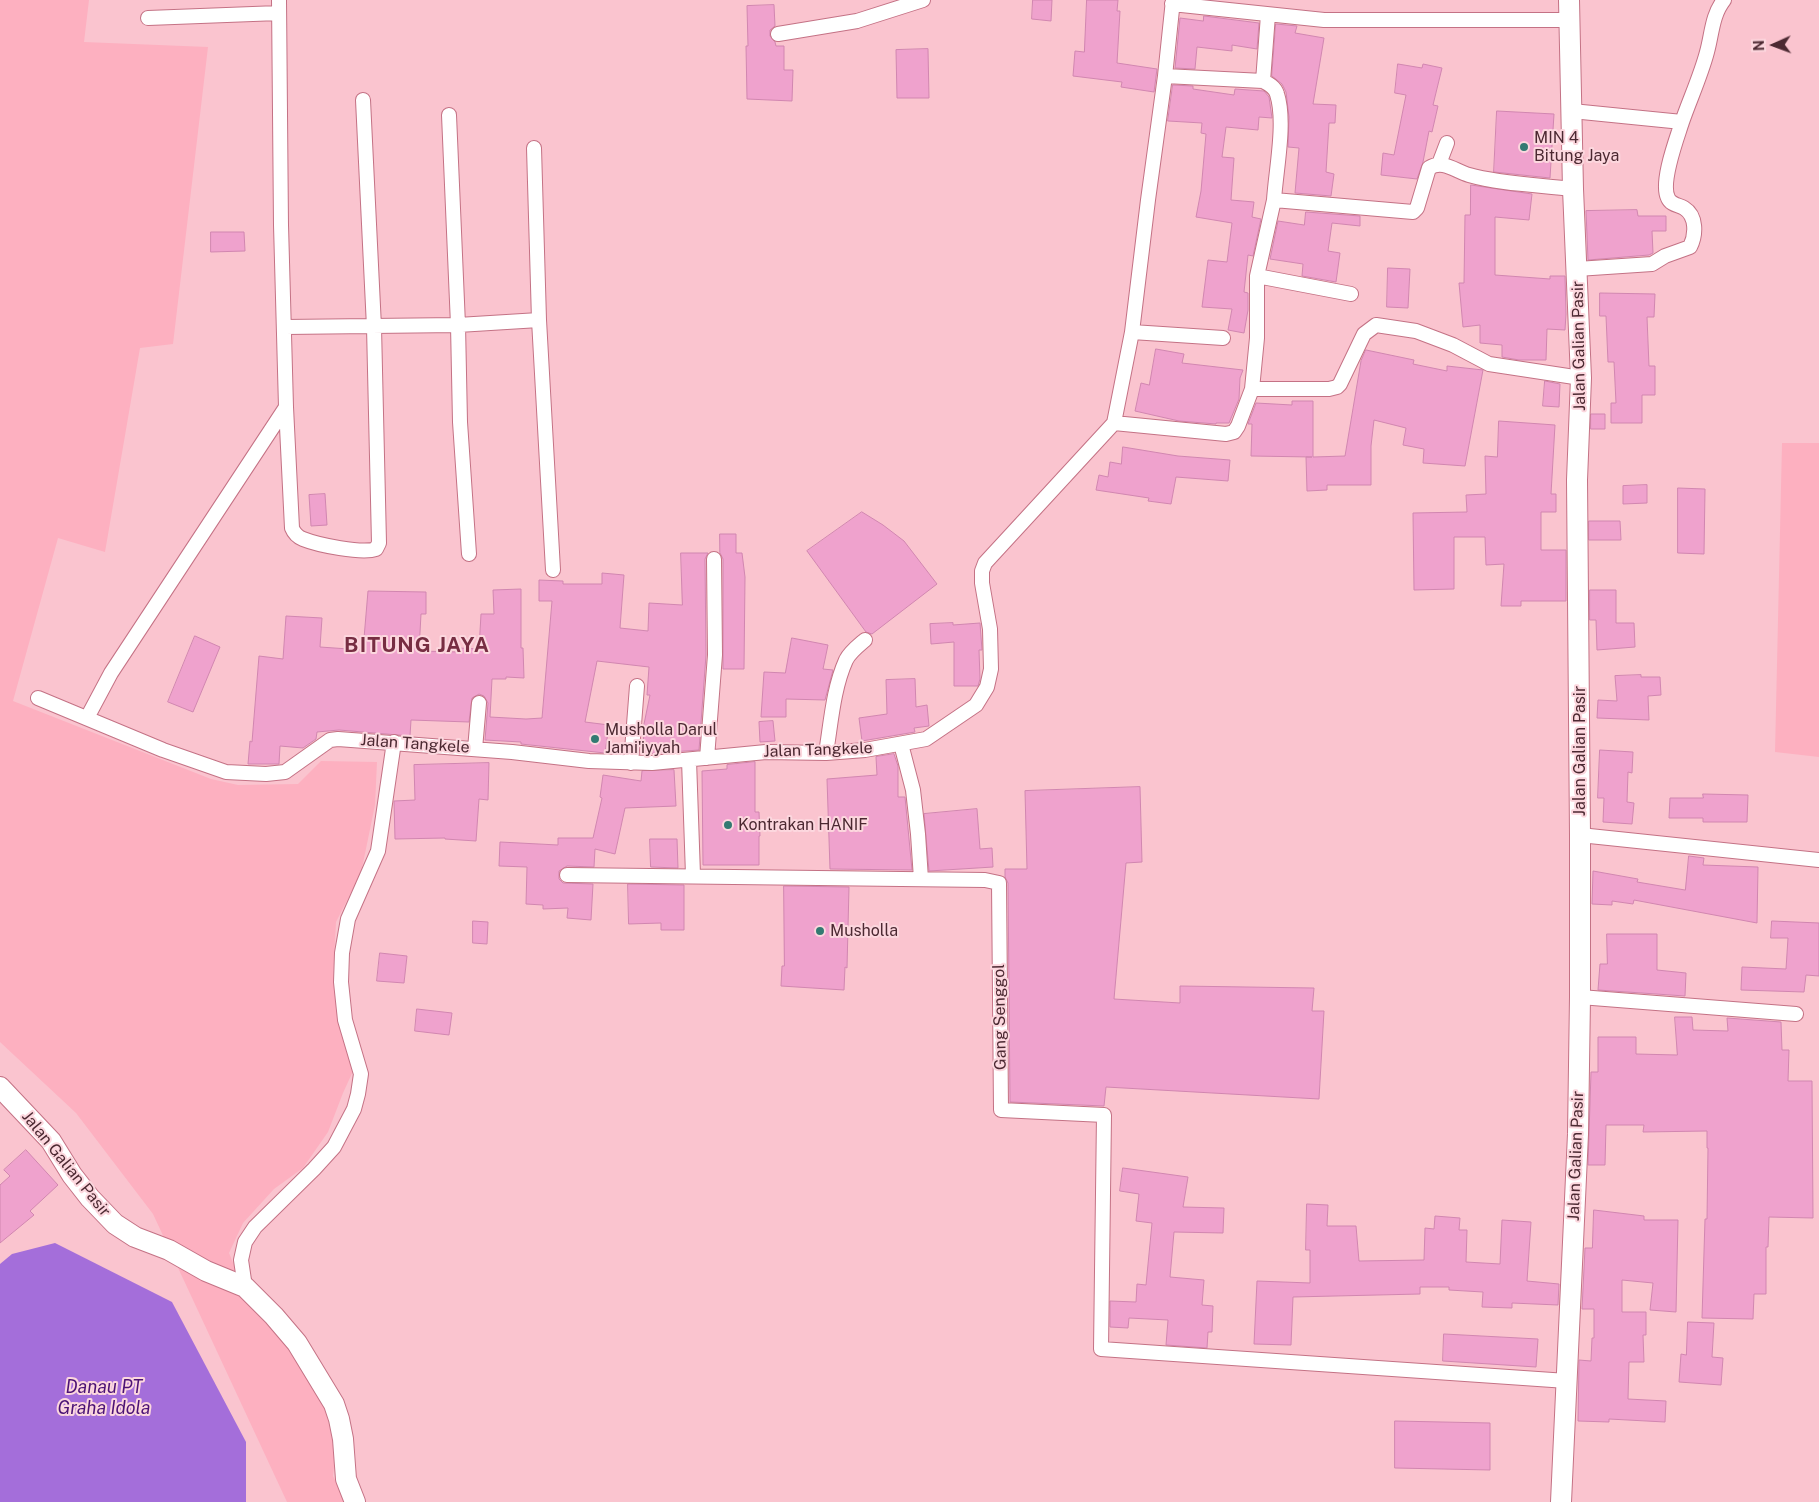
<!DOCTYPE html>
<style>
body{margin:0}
#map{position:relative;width:1819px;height:1502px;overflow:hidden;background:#fac4cf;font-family:"Public Sans",sans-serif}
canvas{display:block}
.north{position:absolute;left:1749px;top:20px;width:50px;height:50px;-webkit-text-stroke:4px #fcd7de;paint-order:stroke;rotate:268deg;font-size:14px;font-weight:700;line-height:20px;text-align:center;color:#4c2932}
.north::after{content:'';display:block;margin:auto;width:18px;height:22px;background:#4c2932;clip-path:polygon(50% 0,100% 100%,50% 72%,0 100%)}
</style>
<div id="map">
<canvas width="1819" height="1502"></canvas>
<div class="north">N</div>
</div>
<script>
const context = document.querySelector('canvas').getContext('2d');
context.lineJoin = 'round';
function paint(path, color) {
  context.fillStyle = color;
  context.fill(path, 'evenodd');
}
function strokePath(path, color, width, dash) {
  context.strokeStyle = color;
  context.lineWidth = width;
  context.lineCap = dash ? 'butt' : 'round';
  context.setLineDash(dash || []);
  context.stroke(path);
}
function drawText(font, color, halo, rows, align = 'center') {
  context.font = font + ' "Public Sans",sans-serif';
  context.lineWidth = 4;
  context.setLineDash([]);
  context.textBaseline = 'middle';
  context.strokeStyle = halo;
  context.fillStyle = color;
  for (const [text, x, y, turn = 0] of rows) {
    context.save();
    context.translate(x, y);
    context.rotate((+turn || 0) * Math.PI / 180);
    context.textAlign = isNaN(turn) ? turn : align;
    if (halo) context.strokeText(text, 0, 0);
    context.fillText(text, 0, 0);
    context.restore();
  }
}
paint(new Path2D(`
 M0 0H89L84 42 208 47 173 344 140 348 105 552 58 538 13 701 211 779 238 785 298 784 321 761 377 762 375 805 361 873 336 922 333 978 340 1027 354 1069 343 1093 328 1132 303 1168 274 1189 243 1223 229 1253 251 1307 283 1342 309 1379 325 1408 331 1433 335 1458 333 1476 346 1502H287L153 1214 76 1113 0 1042Z
 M1782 443H1819V757L1775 752Z`), '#fdb0c0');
paint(new Path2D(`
 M55 1243 172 1302 246 1442V1502H0V1264L12 1254Z`), '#a46eda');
const building = new Path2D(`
 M1033 0H1052L1051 21 1032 19Z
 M1087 0H1118L1117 11H1120L1117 63 1157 69 1154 92 1121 87 1122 82 1073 76 1075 51 1084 52Z
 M774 5 775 26 770 30V36L775 42 776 46H784V70H793L792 101 747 99 746 46H748L747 6Z
 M1204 16 1259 23 1257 49 1232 45V51L1197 47 1195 69 1175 68 1180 18 1203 21Z
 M1276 24 1297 26 1295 33 1324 38 1313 104 1336 105 1335 123H1329L1326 172 1334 174 1331 196 1295 193 1299 148 1288 147 1289 117 1286 92 1282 84 1272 76Z
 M928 49 929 98H897L896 50Z
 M1398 64 1422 68 1423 64 1442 68 1433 105 1438 106 1432 132 1429 131 1423 162 1417 179 1381 175 1383 153 1394 155 1406 95 1395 93Z
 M1173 85 1193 86V89L1234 95 1235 89 1264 91 1269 97 1272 118 1259 117 1258 130 1226 127 1222 157 1234 158 1231 200 1254 202 1252 217 1261 219 1253 256 1248 255 1244 292 1248 293V310L1244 333 1228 330 1232 309 1202 307 1208 260 1227 262 1232 223 1196 217 1201 191 1206 134 1201 133 1202 123 1168 121Z
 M1497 111 1554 114 1550 178 1494 172Z
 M1471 185 1532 194 1529 220 1495 217V275L1550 279V276H1565L1566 314 1565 330 1547 329 1546 360H1519L1502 357V345L1480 343V325L1463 327 1459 283H1464L1465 215H1470Z
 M1637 210 1638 216H1666V231H1652L1653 253 1649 255 1588 260 1586 211Z
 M1306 212 1360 216V226L1332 223 1328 251 1340 253 1336 282 1302 276 1303 264 1270 259 1278 221 1304 225Z
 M211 232H244L245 251 211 252Z
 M1388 268 1410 269 1408 308 1387 307Z
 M1600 293 1655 294 1654 317H1647L1649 366H1655V395H1642V423H1611V403H1616L1614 362H1608L1606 316H1600Z
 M1156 349 1184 354 1182 363 1243 370 1240 378 1239 399 1229 423H1216V424L1179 421 1135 411 1141 383 1149 385Z
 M1366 350 1414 360 1413 364 1447 371V366L1483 370 1465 466 1423 463 1424 449 1403 445 1406 428 1374 420 1371 446V485H1327V490L1307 491 1306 457H1312L1251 456 1252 424H1248L1256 403 1292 405V401H1313V457L1345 456 1361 361Z
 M1545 381 1560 384 1559 407 1543 406Z
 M1591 414H1605V429H1591Z
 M1499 421 1555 425 1551 494H1556V512H1541V550H1566V601H1521V606H1501L1504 564 1486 565 1485 537H1454V589L1414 590 1413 513 1467 512 1466 495 1486 494 1485 456 1497 457Z
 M1123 447 1178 456 1230 460 1228 481 1176 477 1171 504 1148 501 1149 498 1096 490 1099 475 1108 477 1110 462 1121 464Z
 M1647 485V503L1623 504V486Z
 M1678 488 1705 489 1704 554 1678 553Z
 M325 494 327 525 311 526 309 495Z
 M862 512 883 525 904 541 937 584 872 634 866 632 807 551Z
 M1589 521H1620L1621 540H1589Z
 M720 534H736V553H742L745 577 744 669H723V559L720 553Z
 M681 553H708L705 559 706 655 699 750 643 754 644 724 650 695H647L649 667 597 661 585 722 609 725 605 753 521 744V742L485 740 488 703 484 696 479 694 472 698 469 722 411 720 410 736 339 730 317 732 316 739 303 748 280 746 279 764H248L250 741 252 742 259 656 283 659 286 616 322 618 320 647 363 650 368 591 426 592V614H421L419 651 459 652V648L479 649 481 614H494L493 590 521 589V648H523L524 678 506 677V679H492L490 717 526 719 542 718 552 601H539V580L563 581V584H602V573L624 575 620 628 648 631 649 603 682 605Z
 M1590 590H1616V623H1634L1635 647 1597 650 1596 620H1590Z
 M953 623V625L980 623 982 650H979L980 679 978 686H954V642L931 644 930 624Z
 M195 636 220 647 193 712 168 702Z
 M792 638 828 645 823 669 833 670 825 700 786 699V717H761L764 672 785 673Z
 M1641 675V677H1660L1661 695 1648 696 1649 720 1597 718 1598 700 1617 701 1615 676Z
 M915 679 916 707 927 705 929 726 914 728 915 732 862 741 859 718 887 714 886 680Z
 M773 721 775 741 760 742 759 722Z
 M1600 750 1633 752 1632 773 1628 772 1627 802 1634 803 1632 824 1603 822 1604 798H1598Z
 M894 754 898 766V797H905L912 870 830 869 827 779 877 775 876 757Z
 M755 762V812H759L760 836H759V865H703L702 771 727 769V765Z
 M489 763 488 800 479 799 476 841 445 839V838L395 839 394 801 415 800 414 765Z
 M674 770 676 806 625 808 615 854 595 849 594 867 567 866 559 871V879L563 883 593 884 591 920 567 918 568 908 543 909V905L526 904 527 867 499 866 500 842 558 845V838H593L602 798 600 797 603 775 641 781 642 771Z
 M1140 787 1142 862 1126 863 1114 999 1180 1003V986L1314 988 1312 1011H1324L1319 1099 1106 1087 1104 1106 1010 1102 1008 883 1005 877V869H1027L1025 791Z
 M1703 794 1748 795 1747 822H1703V818H1669L1670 798H1703Z
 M977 809 980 849 992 848 993 867 929 871 924 814Z
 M650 839H677L678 868 651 867Z
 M1689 856 1704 858 1703 865 1758 867 1757 923 1634 900 1633 904 1612 901V905L1592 904 1593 871 1638 879 1637 882 1685 890Z
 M628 884 684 885V930H661V923L629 924Z
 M784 886 849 887 847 968 845 967 844 990 781 986 782 966H784Z
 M473 921 488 922 487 944 473 943Z
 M1772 921 1819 923V976L1806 975 1804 992 1741 990 1742 967 1786 969 1788 938H1771Z
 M1607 934H1657V970L1686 973 1685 996 1598 990 1600 964H1607Z
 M380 953 407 956 404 983 377 981Z
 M417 1009 452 1013 449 1035 415 1031Z
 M1675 1017H1692L1693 1030 1728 1031 1727 1018 1781 1022 1782 1050H1789L1788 1081H1812L1813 1218 1769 1217 1768 1247H1766V1294H1754L1753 1319 1702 1318 1705 1219H1707L1708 1148H1707V1131L1643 1132 1644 1125H1606L1605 1165H1588L1591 1072H1598V1037H1636V1054L1677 1055Z
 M26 1150 58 1185 30 1211 34 1215 0 1243V1185L10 1176 4 1170Z
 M1123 1168 1188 1177 1183 1207 1224 1208 1223 1233 1174 1232 1170 1277 1204 1280 1202 1305 1213 1306 1212 1332H1208L1207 1348 1166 1345 1168 1320 1129 1318 1128 1328 1110 1327V1301L1136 1302 1137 1284 1146 1285 1152 1223 1136 1221 1139 1194 1120 1191Z
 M1307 1204 1328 1205 1327 1226H1356L1359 1261 1424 1260 1425 1228 1434 1229 1435 1216 1460 1218 1459 1230H1467L1466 1262 1500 1264 1502 1220 1531 1222 1527 1281 1559 1284 1558 1305 1512 1303V1308L1482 1307 1483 1292 1449 1290V1287H1420V1294L1293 1297 1291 1345 1254 1344 1257 1281 1310 1283V1250H1306Z
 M1594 1210 1644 1216V1220H1678L1676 1312 1650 1310 1653 1283 1622 1280V1312H1646V1335H1643L1644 1362H1629L1628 1399 1666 1401 1665 1422 1609 1419V1422L1578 1421 1579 1360 1591 1361 1592 1338H1594V1309H1582L1585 1248H1592Z
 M1688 1322 1714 1323 1712 1357 1723 1358 1721 1385 1679 1382 1681 1354 1686 1355Z
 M1444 1334 1538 1339 1536 1367 1443 1361Z
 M1395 1421 1490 1423V1470L1395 1468Z`);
paint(building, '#efa2cd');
strokePath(building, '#d186b0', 1);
const street = new Path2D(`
 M1172 4 1324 20H1568
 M148 18 279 13
 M778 34 857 21 923 0
 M1165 76 1263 81C1269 84 1275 87 1277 94 1286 122 1276 169 1274 200
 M1263 81 1268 15
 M1572 111 1682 122C1690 99 1701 75 1707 52 1712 34 1712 15 1724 0
 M449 115 458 325 460 422 469 554
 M534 148 539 320 553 570
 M1439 164 1447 143
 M1577 269 1652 264 1665 256 1690 247C1696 235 1697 216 1684 208 1679 205 1671 205 1668 198 1660 182 1677 138 1682 122
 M1257 276 1351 294
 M285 327 458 325 539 320
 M1132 332 1223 338
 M1252 389 1257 338V276L1274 200 1413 212 1417 208 1429 168C1443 159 1455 171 1469 175 1500 184 1541 185 1573 189
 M286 407 292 528C294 533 298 537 303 539 318 545 362 554 376 549L379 543 374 327 363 100
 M1114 423 1132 332 1148 200 1165 76 1173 0
 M38 698 163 750 226 772 266 774 285 772 330 740 338 739 512 752 589 761 652 763 766 752 826 753 865 750 926 739 976 705 987 687 991 669 990 629 982 583V571L985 563 1114 423 1226 434 1234 432 1238 426 1252 389H1329L1337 387 1340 384 1364 334 1376 325 1416 331 1453 345 1489 364 1581 378
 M87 718 111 673 286 407 281 225 279 0
 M901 744 913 790 918 834 921 879
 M475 749 479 703
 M826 753C831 723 833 689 846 660 850 652 858 646 865 640
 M707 758 715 655 714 559
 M689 760 693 875
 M631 763 637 686
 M1580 835 1819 860
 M567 875 985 880 999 883 1001 1110 1104 1115 1101 1349 1567 1381
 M1580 997 1796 1014
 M245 1287 241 1260 245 1242 255 1227 314 1169 334 1147 354 1109 358 1094 361 1074 345 1020 341 982 342 953 348 919 378 851 394 742`);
const secondary = new Path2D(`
 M0 1087 51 1141 72 1175 90 1198 115 1224 135 1237 169 1250 206 1271 245 1287 274 1316 297 1343 334 1404 339 1419 343 1439 346 1479 355 1502
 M1561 1502 1578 1134 1580 997V835L1577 480 1581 378 1573 189 1569 0`);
strokePath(street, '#c47285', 16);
strokePath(secondary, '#c47285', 22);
strokePath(street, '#fff', 14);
strokePath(secondary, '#fff', 20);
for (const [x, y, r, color] of [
 [1524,147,5,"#337a72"],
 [595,739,5,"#337a72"],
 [728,825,5,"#337a72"],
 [820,931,5,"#337a72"]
]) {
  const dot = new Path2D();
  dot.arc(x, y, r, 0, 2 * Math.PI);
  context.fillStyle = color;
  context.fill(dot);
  strokePath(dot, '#fcd7de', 2);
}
drawText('16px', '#4c2932', '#fcd7de', [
 ["MIN 4",1534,138],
 ["Bitung Jaya",1534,156],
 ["Musholla Darul",605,730],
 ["Jami'iyyah",605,748],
 ["Kontrakan HANIF",738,825],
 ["Musholla",830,931]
], 'left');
drawText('16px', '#4c2932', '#fcd7de', [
 ["Jalan Galian Pasir",1579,346,-91],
 ["Jalan Tangkele",415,744,4],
 ["Jalan Tangkele",818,750,-2],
 ["Jalan Galian Pasir",1580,751,-90],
 ["Gang Senggol",1000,1017,-91],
 ["Jalan Galian Pasir",1576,1156,-88],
 ["Jalan Galian Pasir",66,1164,51]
]);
drawText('italic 18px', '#4b1275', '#fcd7de', [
 ["Danau PT",104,1387],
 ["Graha Idola",104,1408]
]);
context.letterSpacing = '1px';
drawText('bold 21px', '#772d42', '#fcd7de', [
 ["BITUNG JAYA",417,646]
]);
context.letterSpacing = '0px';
</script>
